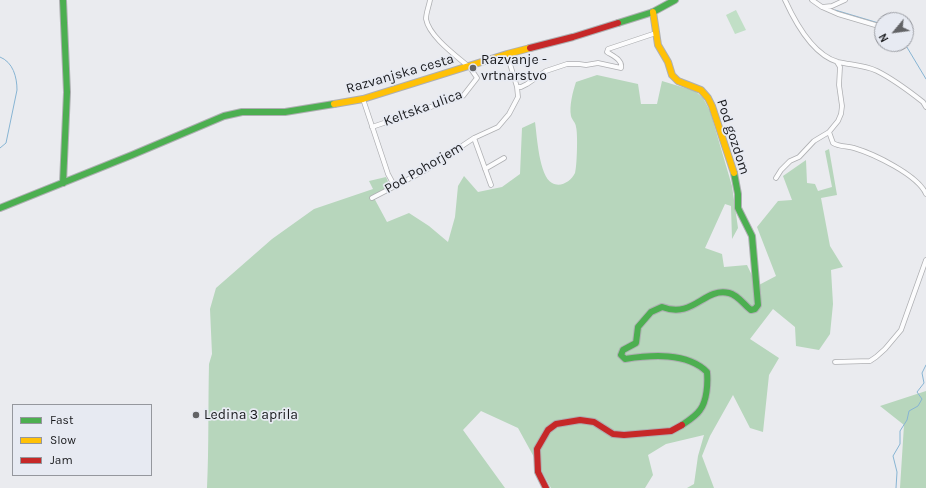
<!DOCTYPE html>
<style>
body{margin:0}
#map{position:relative;width:926px;height:488px;overflow:hidden;background:#eaebef;font-family:Karla,sans-serif}
canvas{display:block}
.legend{position:absolute;left:12px;top:404px;width:140px;height:72px;box-sizing:border-box;background:#e7eaf2;border:1px solid #95979d;margin:0;padding:5px 7px;list-style:none;font-size:12px;color:#191a1d}
.legend li{display:flex;align-items:center;gap:8px;height:20px}
.legend b{width:20px;border:1px solid #95979d}
.north{position:absolute;left:874px;top:12px;width:40px;height:40px;box-sizing:border-box;background:#e7eaf2;border:1px solid #95979d;border-radius:50%;rotate:241deg;font-size:11px;font-weight:700;line-height:16px;text-align:center;color:#191a1d}
.north::after{content:'';display:block;margin:auto;width:14px;height:18px;background:#626366;clip-path:polygon(50% 0,100% 100%,50% 72%,0 100%)}
</style>
<div id="map">
<canvas width="926" height="488"></canvas>
<ul class="legend">
<li><b style="height:5px;background:#4caf50"></b>Fast</li>
<li><b style="height:5px;background:#ffc107"></b>Slow</li>
<li><b style="height:5px;background:#c62828"></b>Jam</li>
</ul>
<div class="north">N</div>
</div>
<script>
const context = document.querySelector('canvas').getContext('2d');
context.lineJoin = 'round';
function paint(path, color) {
  context.fillStyle = color;
  context.fill(path, 'evenodd');
}
function strokePath(path, color, width, dash) {
  context.strokeStyle = color;
  context.lineWidth = width;
  context.lineCap = dash ? 'butt' : 'round';
  context.setLineDash(dash || []);
  context.stroke(path);
}
function drawText(font, color, halo, rows, align = 'center') {
  context.font = font + ' Karla,sans-serif';
  context.lineWidth = 3.5;
  context.setLineDash([]);
  context.textBaseline = 'middle';
  context.strokeStyle = halo;
  context.fillStyle = color;
  for (const [text, x, y, turn = 0] of rows) {
    context.save();
    context.translate(x, y);
    context.rotate((+turn || 0) * Math.PI / 180);
    context.textAlign = isNaN(turn) ? turn : align;
    if (halo) context.strokeText(text, 0, 0);
    context.fillText(text, 0, 0);
    context.restore();
  }
}
paint(new Path2D(`
 M736 10 746 30 735 34 726 15Z`), '#c1dfc6');
paint(new Path2D(`
 M597 75 638 84 641 104H657L662 81 695 91 703 98 710 111 732 186 738 228 732 239 731 206 725 204 705 248 722 254 724 267 747 265 757 286 776 276 757 227 778 201 792 200 783 176 806 160 807 183 815 184 818 191 832 187 825 151 829 149 837 195 821 198 830 246 843 267 831 270 833 304 830 334 819 350 796 346 795 327 773 309 750 339 779 358 769 375 763 432 750 428 733 395 710 436 702 456 714 488H687L694 484 698 456 704 435 666 444 648 455 653 475 645 488H551L518 428 481 411 463 430 505 488H207C209 447 208 406 209 364L212 354 210 309 216 288 272 239 314 209 373 189 369 181 386 177 390 186 373 196 387 222 409 213 429 226 448 242 455 217 458 186 464 176 478 192 502 187 520 174 522 128 535 122C537 136 539 176 552 183 561 188 571 181 575 173 577 167 578 133 576 127 576 123 572 120 571 116 569 106 573 91 576 82Z
 M926 391V488H900L904 425 880 406Z`), '#b7d6bc');
strokePath(new Path2D(`
 M835 10 882 24
 M905 44 926 79
 M0 57C13 62 17 77 17 90L6 143 0 148
 M896 488 897 472 893 456 900 444V431L907 420 909 411 918 406 922 399 917 392 924 383 922 373 926 365`), '#87b4d3', 1);
const street = new Path2D(`
 M430 0C429 6 426 13 426 19 429 36 455 55 468 66
 M785 0C795 22 813 55 838 62 851 65 864 65 877 71 893 79 909 91 923 102L926 107
 M812 0 822 7 832 6 845 0
 M822 7 838 14 882 27
 M837 62 840 67 839 85 842 106 841 114 838 121 829 132 833 143C839 147 847 146 854 148 874 154 918 175 926 194
 M517 87H521L527 84 546 71 567 64H579L586 65 598 63 621 68C623 60 613 56 607 52L608 49 656 33
 M363 99 388 174 395 187
 M372 127 463 96 477 78 469 66
 M474 138 491 185
 M485 169 504 158
 M776 178 781 170 790 161 799 157 814 141 829 132
 M372 198 426 170 474 138 498 127 509 114 518 97 517 87 507 54
 M835 362 870 361 876 357 885 349 901 330 926 260`);
const fast = new Path2D(`
 M63 0 67 92 63 183
 M618 23 653 12 675 0
 M0 208 132 155 224 116 242 112H285L334 104
 M682 425C688 421 696 416 700 410 707 401 708 383 707 372 687 352 651 355 625 359L621 355 623 350 636 343 638 327 651 312 662 307C694 319 704 287 729 293 738 295 744 305 751 310L755 309 758 305 752 236 738 208V194L734 173`);
const slow = new Path2D(`
 M653 12 658 45 668 62 672 75 678 81 701 90 708 98 712 106 734 173
 M334 104 363 99 507 54 530 48`);
const jam = new Path2D(`
 M530 48 573 37 618 23
 M546 488 538 472 537 449 548 430 556 424 580 420 594 422 613 434 624 435 671 431 682 425`);
strokePath(street, '#aeafb2', 5.5);
strokePath(fast, '#aeafb2', 8);
strokePath(slow, '#aeafb2', 8);
strokePath(jam, '#aeafb2', 8);
strokePath(street, '#fcfcfd', 4);
strokePath(fast, '#4caf50', 6);
strokePath(slow, '#ffc107', 6);
strokePath(jam, '#c62828', 6);
for (const [x, y, r, color] of [
 [473,68,4,"#626366"],
 [196,415,4,"#626366"]
]) {
  const dot = new Path2D();
  dot.arc(x, y, r, 0, 2 * Math.PI);
  context.fillStyle = color;
  context.fill(dot);
  strokePath(dot, '#e7eaf2', 1.5);
}
drawText('14px', '#191a1d', '#e7eaf2', [
 ["Razvanje -",481,60],
 ["vrtnarstvo",481,76],
 ["Ledina 3 aprila",204,415]
], 'left');
drawText('14px', '#191a1d', '#e7eaf2', [
 ["Razvanjska cesta",400,74,-16],
 ["Keltska ulica",423,108,-20],
 ["Pod gozdom",733,137,72],
 ["Pod Pohorjem",424,168,-30]
]);
</script>
